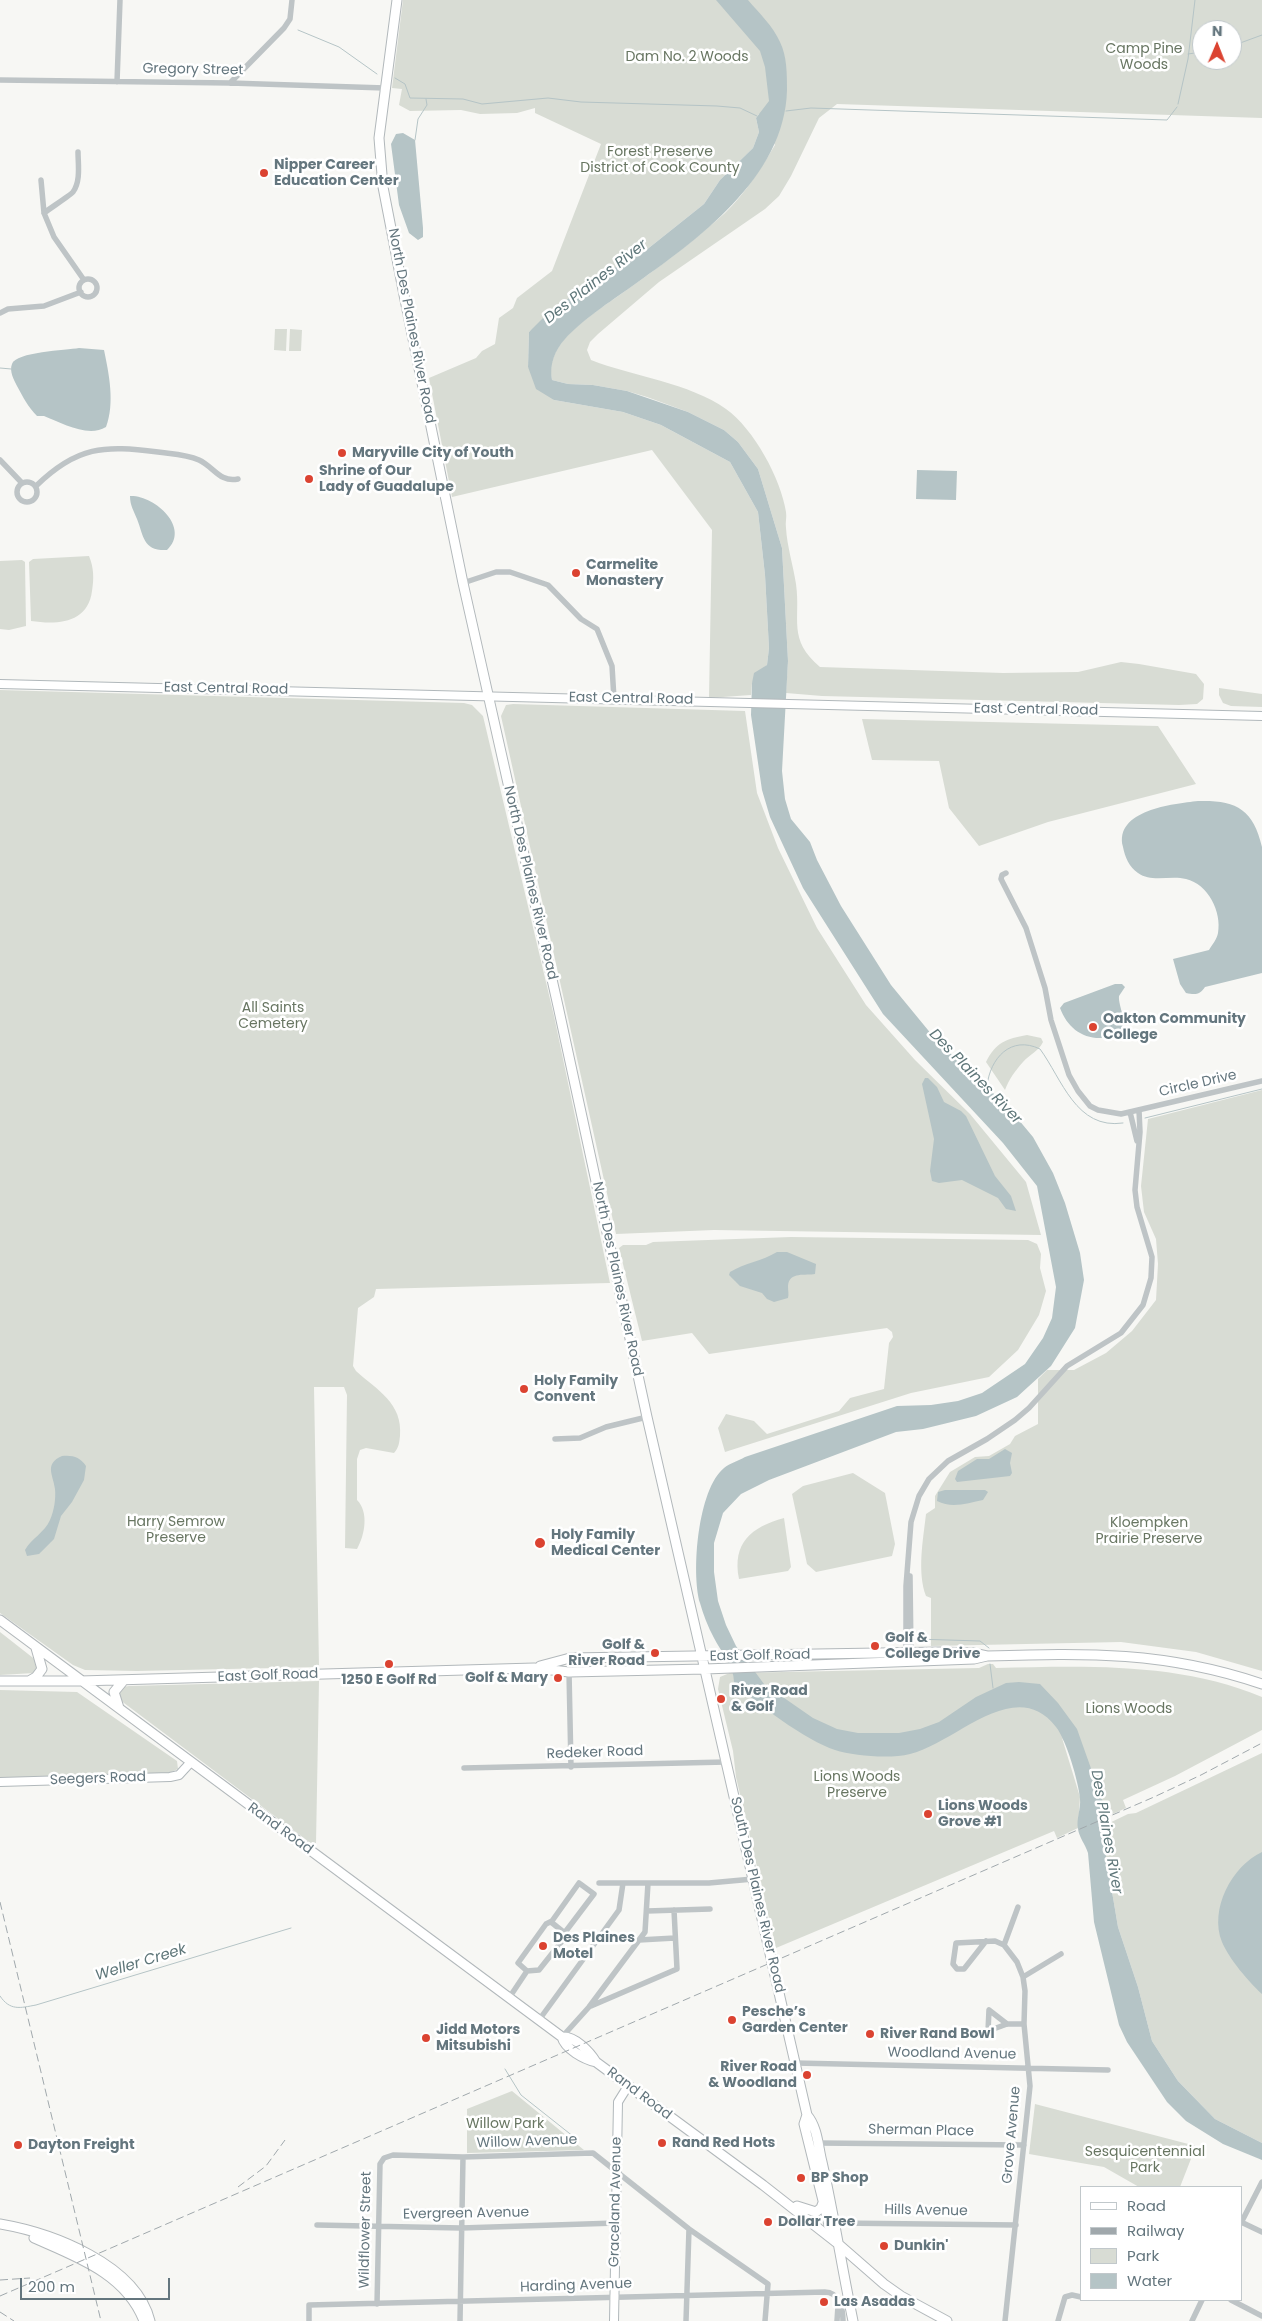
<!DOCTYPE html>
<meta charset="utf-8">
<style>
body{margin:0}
#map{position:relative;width:1262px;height:2321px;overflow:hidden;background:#f7f7f4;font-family:Poppins,sans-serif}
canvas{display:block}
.legend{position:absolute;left:1080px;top:2186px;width:162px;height:115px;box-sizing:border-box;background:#fff;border:1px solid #c1c8cb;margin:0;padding:6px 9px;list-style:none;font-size:15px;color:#64767e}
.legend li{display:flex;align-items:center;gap:10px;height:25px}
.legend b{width:25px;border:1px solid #c1c8cb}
.north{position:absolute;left:1192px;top:20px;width:50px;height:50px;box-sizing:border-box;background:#fff;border:1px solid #c1c8cb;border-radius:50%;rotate:1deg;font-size:14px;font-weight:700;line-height:20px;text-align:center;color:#64767e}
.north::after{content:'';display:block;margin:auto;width:18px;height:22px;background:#db4331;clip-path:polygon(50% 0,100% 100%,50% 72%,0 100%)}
.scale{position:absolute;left:20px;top:2278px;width:150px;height:22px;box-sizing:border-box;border:2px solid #64767e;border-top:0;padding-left:6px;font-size:15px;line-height:18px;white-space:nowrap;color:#64767e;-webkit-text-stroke:4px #fff;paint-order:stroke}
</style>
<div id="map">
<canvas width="1262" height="2321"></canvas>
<ul class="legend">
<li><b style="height:6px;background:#fff"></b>Road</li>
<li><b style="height:6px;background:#a0a8ac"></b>Railway</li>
<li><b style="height:14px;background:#d8dcd4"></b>Park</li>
<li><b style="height:14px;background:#b5c4c6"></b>Water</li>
</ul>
<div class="north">N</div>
<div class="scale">200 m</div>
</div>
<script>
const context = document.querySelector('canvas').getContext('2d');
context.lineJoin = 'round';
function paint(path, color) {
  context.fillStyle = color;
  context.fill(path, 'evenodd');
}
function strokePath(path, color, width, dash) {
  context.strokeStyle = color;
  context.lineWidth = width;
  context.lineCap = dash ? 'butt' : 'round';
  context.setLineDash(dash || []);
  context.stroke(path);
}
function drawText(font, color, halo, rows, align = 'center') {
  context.font = font + ' Poppins,sans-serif';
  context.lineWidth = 5;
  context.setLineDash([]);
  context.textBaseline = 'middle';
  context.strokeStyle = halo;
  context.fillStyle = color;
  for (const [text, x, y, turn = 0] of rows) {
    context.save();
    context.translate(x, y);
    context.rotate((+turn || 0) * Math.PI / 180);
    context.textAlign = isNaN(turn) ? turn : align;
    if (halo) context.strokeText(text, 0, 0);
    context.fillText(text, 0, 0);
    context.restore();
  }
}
paint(new Path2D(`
 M403 0H1262V118L837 104 819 118 791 176 779 196 765 209 659 282 598 334 590 342 587 350 591 360C632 376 690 383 726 409 754 429 781 479 786 512 787 517 785 523 786 528 787 546 793 565 796 584 801 619 787 639 820 667L1003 673 1078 672 1121 662 1139 664 1196 674 1204 684 1203 699 1197 704 1179 705 822 696 786 693 788 661 782 548 758 469 738 442 724 430 688 412 647 397 627 391 593 385 568 384 552 380C548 365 555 350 565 338 585 317 612 301 635 284 666 262 697 238 725 213 745 194 761 168 775 145L759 114 756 118 759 132 753 148 720 180 704 204 640 255 619 265 529 332 528 367 554 400 623 412 661 425 730 462 758 512 765 575 769 648 767 665 752 683 751 695 709 698 712 530 652 450 452 497 429 378 476 358 482 351 495 344 499 318 513 308 517 298 552 271 601 144 535 113V108L517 113 480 114 461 110 410 111 399 105 402 89 392 88ZM1202 30H1232V60H1202Z
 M275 329H287L286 351 274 350Z
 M290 329 302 330 301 351H289Z
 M89 556C94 568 94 579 92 591 88 623 58 625 31 621L29 562 33 559Z
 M22 560 25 562 26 626 9 630 0 629V561Z
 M1219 688 1262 694V707L1231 706 1223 703 1219 695Z
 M0 690 464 703 472 705 483 716 554 1016 610 1283 376 1289 374 1297 358 1308 353 1366 356 1371C377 1390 403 1403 400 1436 399 1444 399 1447 394 1453L366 1448 360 1450 357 1459V1500C369 1512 365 1535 357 1549L345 1548 347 1395 344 1387H314L319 1667 137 1671 85 1670 73 1665 0 1613Z
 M513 704 745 711 757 793 778 848 817 928 866 1005 915 1060 970 1114 1026 1182 1041 1235 714 1230 616 1234 501 716 506 705Z
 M862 719 1158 726 1196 784 1048 822 979 846 949 808 939 761 872 760Z
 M1027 1035 1041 1038 1043 1042C1038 1052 1030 1054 1023 1062 1015 1071 1009 1079 1005 1090L986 1062C996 1042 1006 1039 1027 1035Z
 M1262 1090V1671L1196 1652 1121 1642 931 1646V1598L926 1596C917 1572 923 1540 926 1514L935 1508V1496L950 1472 975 1457 989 1456 1010 1444 1015 1436 1038 1424V1379L1047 1370H1074L1106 1353 1132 1331 1156 1300 1158 1264 1156 1239 1144 1212 1141 1186 1148 1119Z
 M791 1237 1028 1240 1037 1244 1041 1254 1040 1268 1046 1291 1039 1315 1018 1350 989 1377 911 1393 725 1452 718 1428 726 1414 754 1421 767 1434 839 1411 850 1398 884 1389 889 1343 893 1337 892 1332 887 1328 709 1354 692 1333 642 1341 619 1248 623 1245H646L653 1242Z
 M853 1473 885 1493 895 1544 892 1556 816 1572 807 1564 792 1494 803 1486Z
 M784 1518 791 1567 788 1571 739 1579C732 1543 751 1527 784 1518Z
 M0 1632 37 1661 39 1667 34 1673 0 1675Z
 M988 1664H993L996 1668C1084 1666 1179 1662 1262 1697V1730L1175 1776 1123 1800 1126 1808 1102 1819 1104 1805 1062 1738 1080 1797 1078 1828 1057 1838 1054 1831 776 1948 736 1777 733 1751 718 1689 720 1677 732 1672 734 1673 979 1668Z
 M319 1681 316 1843 313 1845 120 1700 118 1692 122 1687 129 1686Z
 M0 1690 77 1692 177 1761 178 1769 169 1773 0 1778Z
 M1262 1753V2143L1215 2119 1178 2081 1152 2041 1138 1987 1118 1927 1101 1827 1128 1814 1136 1813Z
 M512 2091 584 2150 467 2153V2109Z
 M1035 2104 1196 2146 1180 2187H1139L1104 2167 1029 2154Z`), '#d8dcd4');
paint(new Path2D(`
 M716 0H748C759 13 773 26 780 42 787 56 787 74 787 90 785 178 696 241 631 287 611 301 581 321 565 339 555 350 549 365 552 380L568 384 593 385 627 391 688 412 724 430 738 442 758 469 782 548 788 661 782 771 785 799 791 819 810 842 817 860 841 906 891 985 937 1041 1008 1107 1033 1137 1053 1173 1065 1203 1080 1253 1084 1280 1075 1328 1051 1366 1017 1397 976 1416 923 1429 896 1432 769 1480 741 1494 723 1513 714 1543V1572L718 1601 726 1625 736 1646 764 1684 813 1718 837 1729 858 1733H899L920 1729 939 1722 976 1697 1006 1683 1019 1682 1040 1684 1058 1703 1077 1729 1104 1805 1101 1827 1118 1927 1138 1987 1152 2041 1178 2081 1215 2119 1262 2143V2160L1223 2144 1186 2121 1167 2102 1127 2042 1119 2025 1094 1922 1088 1853C1085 1844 1079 1837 1078 1829 1076 1819 1081 1809 1080 1799 1079 1783 1066 1739 1056 1727 1015 1674 955 1744 910 1754 890 1759 854 1756 835 1750 807 1741 755 1703 734 1682 734 1666 721 1652 714 1638 708 1627 703 1614 700 1603 691 1572 698 1489 724 1468 730 1463 738 1461 745 1457L897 1406 931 1405 958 1401 982 1393 1025 1364 1043 1338 1052 1318 1056 1287 1037 1186 1003 1143 883 1014 803 888 770 817 762 790 751 715 752 683 754 673 767 665 769 648 765 575 758 512 730 462 661 425 623 412 554 400 536 389 528 367 529 332 544 317 572 296 619 265 640 255 704 204 720 180 753 148 759 132 756 118 769 101 765 67 760 51Z
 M403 133 415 140 423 228V237L418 240 409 233 399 205 391 144 396 134Z
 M79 348 104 350C109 374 115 403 106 427 88 438 62 423 44 416H37C28 407 23 397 17 386 14 380 9 371 12 364 16 352 66 350 79 348Z
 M917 470 957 471 956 500 916 499Z
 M130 496C155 495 191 528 167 550 143 551 144 537 137 519 134 511 130 506 130 496Z
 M1198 801C1235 800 1253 808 1262 847V973L1205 987C1200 995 1195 995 1186 993L1180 984 1173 959 1209 950C1212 945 1217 939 1218 933 1222 912 1208 884 1186 879 1170 875 1152 883 1138 873 1129 867 1125 857 1123 847 1114 810 1173 804 1198 801Z
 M1115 984H1122L1125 987 1119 996C1118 1006 1128 1021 1120 1031 1116 1036 1109 1037 1102 1038 1082 1039 1067 1027 1060 1008L1064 1003Z
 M925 1078H928L937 1087 944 1102 961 1111 966 1116 995 1176 1011 1196 1016 1211 1006 1209 998 1198 962 1180 939 1183 932 1181 930 1171 934 1139 922 1084Z
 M777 1252H787L816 1264 815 1274C806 1276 789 1271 788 1286 788 1291 789 1294 788 1298L774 1302 767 1299 762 1293 740 1286 729 1275 730 1272C745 1263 762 1261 777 1252Z
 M1005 1449 1012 1453 1010 1463 1012 1473 1010 1476 957 1482 955 1479 958 1471 977 1459H989Z
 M62 1456C73 1455 80 1457 86 1466L84 1480 72 1502 61 1516 54 1539 39 1554 27 1556 25 1550C31 1539 45 1532 50 1520 54 1511 56 1499 55 1489 53 1474 44 1464 62 1456Z
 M945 1490H985L988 1492 983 1500C968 1503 952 1509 937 1501L938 1492Z
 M1262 1852V1994C1249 1982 1229 1959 1222 1942 1209 1909 1232 1866 1262 1852Z`), '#b5c4c6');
strokePath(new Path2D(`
 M298 30 339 47 377 74
 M1232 46 1262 35
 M1188 54 1202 52
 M395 78 405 84 410 98 463 99 482 104 548 98 581 102 717 106 740 108 757 116
 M1178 104 1188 59 1195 0
 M786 111 811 108 1167 120 1177 107
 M415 140 418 119 427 105 426 99
 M0 368 11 369
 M987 1086C990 1058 1011 1035 1040 1049 1062 1079 1076 1130 1123 1123
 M1145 1118 1262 1089
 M915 1639 980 1641 989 1648
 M990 1664 993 1688
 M0 1996C10 2011 20 2008 36 2005L291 1928
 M505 2069 521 2095 574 2137`), '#b5c4c6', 1);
const secondary = new Path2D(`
 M0 684 1262 716
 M0 1782 170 1777 179 1775 190 1763
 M614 2321 618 2102 628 2086`);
const primary = new Path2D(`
 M397 0 379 138 383 187 404 295 463 583 558 1006 647 1417 807 2115C818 2128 818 2147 822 2162 834 2215 842 2268 853 2321
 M0 1620 562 2037C575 2036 590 2052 596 2062L763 2185 837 2243 884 2284 901 2296 947 2321
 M540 1666 570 1658 940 1652 973 1653 987 1656C1087 1653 1165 1651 1262 1684
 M0 1681H80L534 1668 569 1672 705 1669 974 1659 987 1656
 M29 1681 36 1677 42 1669 36 1648
 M119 1708 114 1692 124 1680
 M562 2037C565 2049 584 2059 596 2062
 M807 2115 804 2124 829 2225 834 2236
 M797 2206 816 2212 821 2208 824 2200
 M0 2224C52 2233 136 2264 150 2321
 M34 2238C77 2257 126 2274 144 2321`);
strokePath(secondary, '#b1b8bb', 10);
strokePath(primary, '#b2b8bb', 11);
strokePath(new Path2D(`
 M0 80 230 83 385 88
 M117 82 120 0
 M230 83 284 28 290 19 292 0
 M41 180 44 213 54 237 84 280
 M44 213C49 209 72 194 73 192 81 181 78 164 78 152
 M79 288a9 9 0 1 1 18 0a9 9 0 1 1-18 0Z
 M0 313 8 309 44 306 81 292
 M0 460 22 483
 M17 492a10 10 0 1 1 20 0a10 10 0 1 1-20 0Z
 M36 486C77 446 104 445 158 452 173 454 186 454 199 460 214 467 220 483 238 479
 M463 583 496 572H510L548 585 581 619 597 629 612 666 614 699
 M1006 873 1002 875 1001 879 1026 928 1045 988 1051 1020 1069 1075 1078 1091 1090 1106 1098 1110 1121 1114 1262 1081
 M1130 1112 1137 1141
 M555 1439 580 1438 606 1427 647 1417
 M910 1576 911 1654
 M906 1654V1586L911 1522 919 1496 929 1479 948 1461 987 1439 1015 1420 1029 1408 1067 1366 1121 1333 1143 1305 1151 1278 1152 1257 1137 1207 1135 1190 1140 1132 1139 1110
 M569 1672 571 1767
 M464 1768 726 1762
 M579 1883 594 1894 566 1931V1936L539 1970 527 1971 518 1963 546 1924 552 1921Z
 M599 1883H709L753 1879
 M647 1911 710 1909
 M551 1922 566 1934
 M639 1940 675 1938
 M986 1941 964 1969H957L953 1964 956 1943 995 1941 1004 1945 1017 1962 1023 1977 1025 1991 1024 2024 1030 2086 1005 2321
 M1004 1945 1018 1907
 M1023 1977 1061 1954
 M509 1998 527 1971
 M591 2006 677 1969 674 1910
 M539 2020 619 1910 623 1883
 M1007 2024 989 2010 988 2031 1007 2024H1024
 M562 2037 589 2007 645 1932 648 1883
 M795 2063 1108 2070
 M818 2143 1024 2145
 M1241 2222 1262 2232
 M836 2223 1016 2225
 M1241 2223 1262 2182
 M317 2225 461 2228 616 2223
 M1231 2300 1262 2316
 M377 2304 380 2164 384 2158 393 2155 463 2157 593 2153 689 2229 768 2284 765 2321
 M309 2321V2305L825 2292C839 2292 843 2309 843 2321
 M460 2321 463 2157
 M686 2321 689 2229
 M837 2321 838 2306
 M1058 2321 1065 2297 1072 2295 1081 2297
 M1192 2321 1202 2300`), '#bec4c6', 5.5);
strokePath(secondary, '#fff', 8);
strokePath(primary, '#fff', 9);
strokePath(new Path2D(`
 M0 1902 101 2321
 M238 2187 266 2166 285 2140
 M0 2280 30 2278
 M0 2296 1154 1797 1201 1775 1262 1743
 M0 2312 14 2321`), '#a0a8ac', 1, [8, 4]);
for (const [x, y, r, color] of [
 [264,173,5,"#db4331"],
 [342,453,5,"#db4331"],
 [309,479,5,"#db4331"],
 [576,573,5,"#db4331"],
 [1093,1027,5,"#db4331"],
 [524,1389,5,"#db4331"],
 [540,1543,6,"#db4331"],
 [875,1646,5,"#db4331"],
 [655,1653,5,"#db4331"],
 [389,1664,5,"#db4331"],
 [558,1678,5,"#db4331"],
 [721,1699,5,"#db4331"],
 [928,1814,5,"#db4331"],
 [543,1946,5,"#db4331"],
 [732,2020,5,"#db4331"],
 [870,2034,5,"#db4331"],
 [426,2038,5,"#db4331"],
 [807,2075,5,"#db4331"],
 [662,2143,5,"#db4331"],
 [18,2145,5,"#db4331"],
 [801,2178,5,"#db4331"],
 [768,2222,5,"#db4331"],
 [884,2246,5,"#db4331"],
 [824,2302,5,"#db4331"]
]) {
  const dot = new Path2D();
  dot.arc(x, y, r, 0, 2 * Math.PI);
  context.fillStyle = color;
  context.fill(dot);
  strokePath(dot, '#fff', 2);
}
drawText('14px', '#687662', '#fff', [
 ["Camp Pine",1144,49],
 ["Woods",1144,65],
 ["Dam No. 2 Woods",687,57],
 ["Forest Preserve",660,152],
 ["District of Cook County",660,168],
 ["All Saints",273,1008],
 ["Cemetery",273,1024],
 ["Harry Semrow",176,1522],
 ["Preserve",176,1538],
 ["Kloempken",1149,1523],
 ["Prairie Preserve",1149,1539],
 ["Lions Woods",1129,1709],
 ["Lions Woods",857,1777],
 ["Preserve",857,1793],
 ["Willow Park",505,2124],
 ["Sesquicentennial",1145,2152],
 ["Park",1145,2168]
]);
drawText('14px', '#64767e', '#fff', [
 ["Gregory Street",193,70,1],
 ["North Des Plaines River Road",411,326,79],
 ["East Central Road",226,689,1],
 ["East Central Road",631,699,1],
 ["East Central Road",1036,710,1],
 ["North Des Plaines River Road",530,883,77],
 ["Circle Drive",1198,1084,-13],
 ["North Des Plaines River Road",617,1279,78],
 ["East Golf Road",760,1656,-1],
 ["East Golf Road",268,1676,-2],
 ["Redeker Road",595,1753,-2],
 ["Seegers Road",98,1779,-2],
 ["Rand Road",280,1829,36],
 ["South Des Plaines River Road",757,1895,77],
 ["Woodland Avenue",952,2054,1],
 ["Rand Road",639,2094,37],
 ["Sherman Place",921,2131,1],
 ["Grove Avenue",1012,2135,-85],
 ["Willow Avenue",527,2142,-2],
 ["Graceland Avenue",616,2202,-89],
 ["Hills Avenue",926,2211,1],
 ["Evergreen Avenue",466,2214,-1],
 ["Wildflower Street",366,2230,-89],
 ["Harding Avenue",576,2286,-2]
]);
drawText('bold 14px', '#64767e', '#fff', [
 ["Nipper Career",274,165],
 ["Education Center",274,181],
 ["Maryville City of Youth",352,453],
 ["Shrine of Our",319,471],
 ["Lady of Guadalupe",319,487],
 ["Carmelite",586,565],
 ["Monastery",586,581],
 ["Oakton Community",1103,1019],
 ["College",1103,1035],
 ["Holy Family",534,1381],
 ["Convent",534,1397],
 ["Holy Family",551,1535],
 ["Medical Center",551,1551],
 ["Golf &",885,1638],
 ["College Drive",885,1654],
 ["Golf &",645,1645,"right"],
 ["River Road",645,1661,"right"],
 ["Golf & Mary",548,1678,"right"],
 ["1250 E Golf Rd",389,1680,"center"],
 ["River Road",731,1691],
 ["& Golf",731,1707],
 ["Lions Woods",938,1806],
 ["Grove #1",938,1822],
 ["Des Plaines",553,1938],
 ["Motel",553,1954],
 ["Pesche’s",742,2012],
 ["Garden Center",742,2028],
 ["Jidd Motors",436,2030],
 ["Mitsubishi",436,2046],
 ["River Rand Bowl",880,2034],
 ["River Road",797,2067,"right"],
 ["& Woodland",797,2083,"right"],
 ["Rand Red Hots",672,2143],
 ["Dayton Freight",28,2145],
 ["BP Shop",811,2178],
 ["Dollar Tree",778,2222],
 ["Dunkin'",894,2246],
 ["Las Asadas",834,2302]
], 'left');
drawText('italic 15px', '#5e7679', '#fff', [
 ["Des Plaines River",596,282,-38],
 ["Des Plaines River",975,1077,46],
 ["Des Plaines River",1106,1832,80],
 ["Weller Creek",141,1963,-17]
]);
</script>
